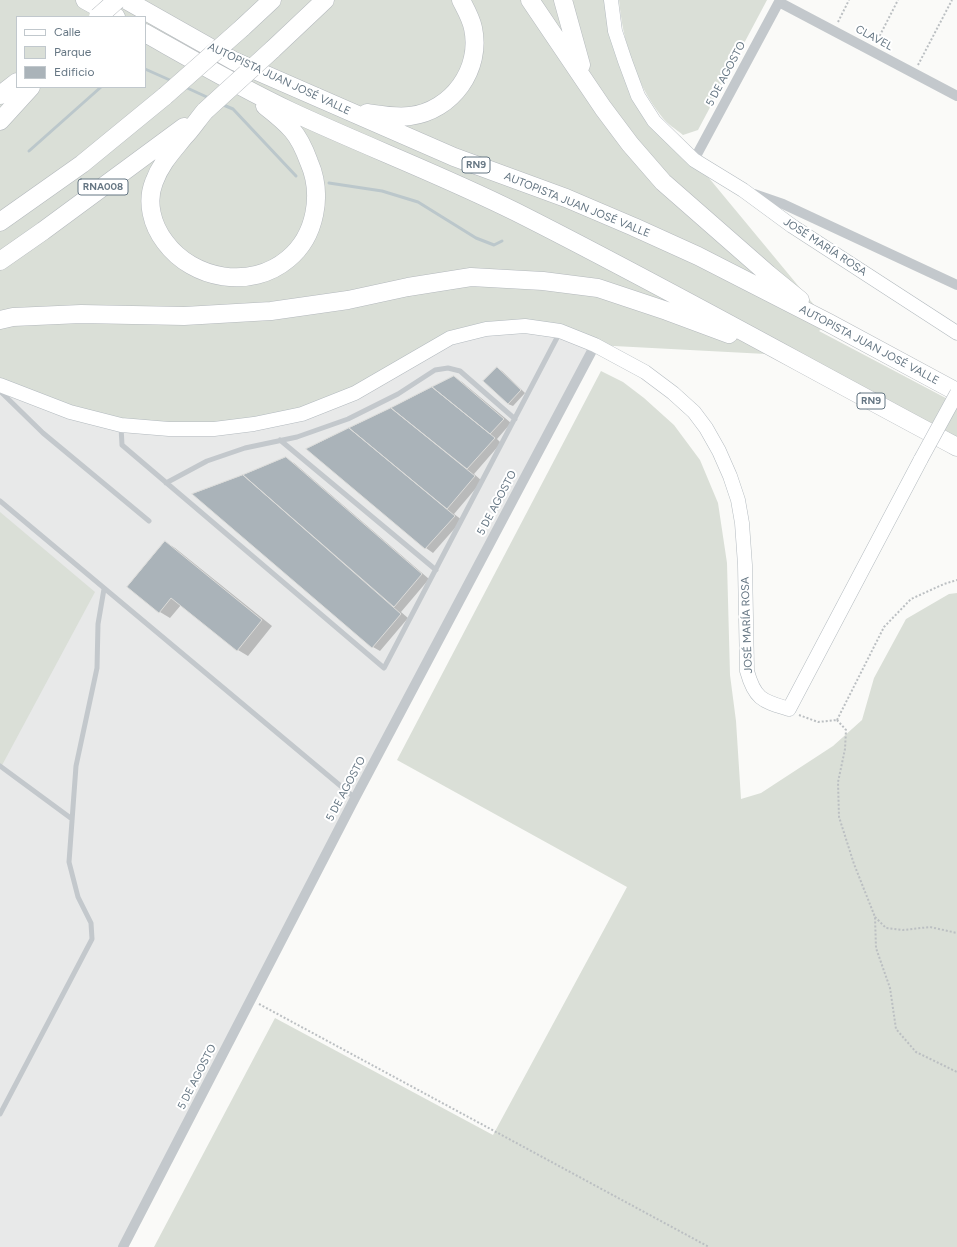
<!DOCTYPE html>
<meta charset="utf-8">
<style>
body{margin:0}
#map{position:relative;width:957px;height:1247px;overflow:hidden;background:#fafaf8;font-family:Figtree,sans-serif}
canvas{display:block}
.legend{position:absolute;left:16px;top:16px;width:130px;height:72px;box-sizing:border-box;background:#fff;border:1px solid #c1c8cd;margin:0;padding:5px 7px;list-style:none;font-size:12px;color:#657683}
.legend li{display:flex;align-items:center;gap:8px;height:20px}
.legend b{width:20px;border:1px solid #c1c8cd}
</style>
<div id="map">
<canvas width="957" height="1247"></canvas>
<ul class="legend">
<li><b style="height:5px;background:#fff"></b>Calle</li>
<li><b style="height:11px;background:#dadfd7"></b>Parque</li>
<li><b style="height:11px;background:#aab3b9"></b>Edificio</li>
</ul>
</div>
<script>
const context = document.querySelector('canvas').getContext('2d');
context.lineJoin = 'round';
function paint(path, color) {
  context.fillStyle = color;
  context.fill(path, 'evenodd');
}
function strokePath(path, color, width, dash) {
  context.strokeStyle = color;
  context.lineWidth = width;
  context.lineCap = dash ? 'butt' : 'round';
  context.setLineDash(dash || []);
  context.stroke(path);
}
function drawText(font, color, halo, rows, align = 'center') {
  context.font = font + ' Figtree,sans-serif';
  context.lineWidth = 4;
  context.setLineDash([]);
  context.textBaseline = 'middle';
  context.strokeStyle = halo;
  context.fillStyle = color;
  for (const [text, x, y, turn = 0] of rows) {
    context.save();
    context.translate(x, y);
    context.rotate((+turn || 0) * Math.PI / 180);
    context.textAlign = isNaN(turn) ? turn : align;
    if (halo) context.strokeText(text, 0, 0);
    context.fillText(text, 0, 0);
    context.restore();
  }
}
paint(new Path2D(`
 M525 326 595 345 123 1247H0V385L450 338Z`), '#e8e9e9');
paint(new Path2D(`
 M0 0H611L638 96 694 160 829 323 819 331 957 404V439L785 355 595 345 525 326 450 338 355 393 254 424 121 425 0 385ZM17 17H145V87H17Z
 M619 0H767L698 130 683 135C676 129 667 124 662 117 635 83 623 42 619 0Z
 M601 371 623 382 644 398 674 425 700 460 718 503 727 563 730 675 736 721 741 799 761 793 833 746 862 720 874 678 906 619 949 594 957 593V1247H154L275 1018 493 1135 627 887 397 760Z
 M0 512 95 592 0 769Z`), '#dadfd7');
paint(new Path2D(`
 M497 368 502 371 525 393 513 406 508 404Z
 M454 377 462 382 511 423 497 439 501 443 474 474 482 481 454 514 462 520 433 553 426 548 308 449Z
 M286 459 294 463 429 579 401 612 408 618 380 651 373 647 194 494Z
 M165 542 175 548 272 626 248 656 238 650 181 605 170 618 160 612 129 587Z`), '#0003');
strokePath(new Path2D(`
 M145 69 172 81
 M185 87 209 98
 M221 104 233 109 296 176
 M29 151 101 87
 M329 183 382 191 418 202 476 238 494 245 502 241`), '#bbc7cb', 3);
const building = new Path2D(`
 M497 367 521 390 508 404 483 381Z
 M454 376 504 419 490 434 432 387Z
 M432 387 495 438 467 469 391 408Z
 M391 408 475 476 447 509 349 428Z
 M349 428 455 516 425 549 306 449Z
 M286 457 422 574 394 607 243 475Z
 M243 475 401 614 372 648 192 494Z
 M165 541 262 620 237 651 171 598 159 613 127 587Z`);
paint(building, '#aab3b9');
strokePath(building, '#dcdcda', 1);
const secondary = new Path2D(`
 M611 0 615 31 625 61 638 96 654 121 694 160 743 190 792 226 957 333
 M0 385 70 412 121 425 169 429H214L254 424 302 414 355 393 450 338 486 329 525 326 560 331 595 345 645 372 673 393 694 412 706 428 719 451 730 476 738 500 742 523 745 565 747 671C755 700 763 701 789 709L921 459`);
const highway = new Path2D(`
 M85 0 116 17
 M126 0 234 61 454 157 566 198 634 227 698 256 829 323 957 392
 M530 0 603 108 630 144 663 182 768 274 800 300
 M563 0 581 65
 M242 28 272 0
 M145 33C193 60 241 88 290 111 365 146 442 175 516 212 665 287 810 369 957 447
 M272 50 325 0
 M0 95 17 82
 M205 111C198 119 192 129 184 137 172 152 161 163 154 182 146 202 152 225 165 242 193 280 251 290 288 259 316 236 323 194 309 162 305 151 300 139 292 130 284 121 274 113 265 106
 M367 113C381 115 396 118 410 116 452 111 482 69 473 28 471 18 465 8 461 0
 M0 121 31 87
 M0 222 82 164 165 96
 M0 261 43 231 184 127
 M0 320 13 317 81 314 184 316 271 311 348 300 408 287 471 277 543 281 598 288 667 311 729 334`);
strokePath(secondary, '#b3babf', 15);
strokePath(highway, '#b4b9bd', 19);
strokePath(new Path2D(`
 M838 22 849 0
 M876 43 898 0
 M918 65 952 0
 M799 715 818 722 837 720
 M837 720 846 730 845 749 838 782 839 817 854 864 875 917 876 948 890 988 896 1029 916 1052 957 1072
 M837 720 884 627 911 599 944 584 957 580
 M875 917 886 928 903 930 930 927 957 933
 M259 1004 709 1247`), '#bbbfc2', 2, [2, 2]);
strokePath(new Path2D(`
 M0 391 43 433 149 521
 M121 427 122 445 384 668 560 332
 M280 440 436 570
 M166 483 207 461 245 448 297 437 348 419 398 394 435 370 448 368 460 371 515 419
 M0 501 355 798
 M0 766 72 819
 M0 1114 92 939 91 923 78 897 69 862 76 766 97 668 98 624 104 589`), '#c3c8cc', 5);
strokePath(new Path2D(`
 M779 2 957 96
 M694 160 780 0
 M754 194 783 204 957 285
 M123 1247 355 798 595 345`), '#c3c8cc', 10);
strokePath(secondary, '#fff', 14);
strokePath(highway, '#fff', 18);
const secondaryBridge = new Path2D(`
 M921 459 957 393`);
const highwayBridge = new Path2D(`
 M98 17 117 0
 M165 96 242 28
 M205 111 272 50`);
strokePath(secondaryBridge, '#b3babf', 15, []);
strokePath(highwayBridge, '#b4b9bd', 19, []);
strokePath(secondaryBridge, '#fff', 14);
strokePath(highwayBridge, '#fff', 18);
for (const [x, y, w] of [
 [476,165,28],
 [103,187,50],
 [871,401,28]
]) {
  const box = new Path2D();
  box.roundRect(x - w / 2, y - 8, w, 16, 3);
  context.fillStyle = '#fff';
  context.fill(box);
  strokePath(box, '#657683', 1);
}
drawText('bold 10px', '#657683', null, [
 ["RN9",476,165],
 ["RNA008",103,187],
 ["RN9",871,401]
]);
drawText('11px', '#657683', '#fff', [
 ["CLAVEL",874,38,28],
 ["5 DE AGOSTO",726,74,-62],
 ["AUTOPISTA JUAN JOSÉ VALLE",279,79,25],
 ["AUTOPISTA JUAN JOSÉ VALLE",577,205,22],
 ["JOSÉ MARÍA ROSA",825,247,33],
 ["AUTOPISTA JUAN JOSÉ VALLE",869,345,28],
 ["5 DE AGOSTO",497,503,-62],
 ["JOSÉ MARÍA ROSA",747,625,-92],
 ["5 DE AGOSTO",346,789,-62],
 ["5 DE AGOSTO",197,1077,-63]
]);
</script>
